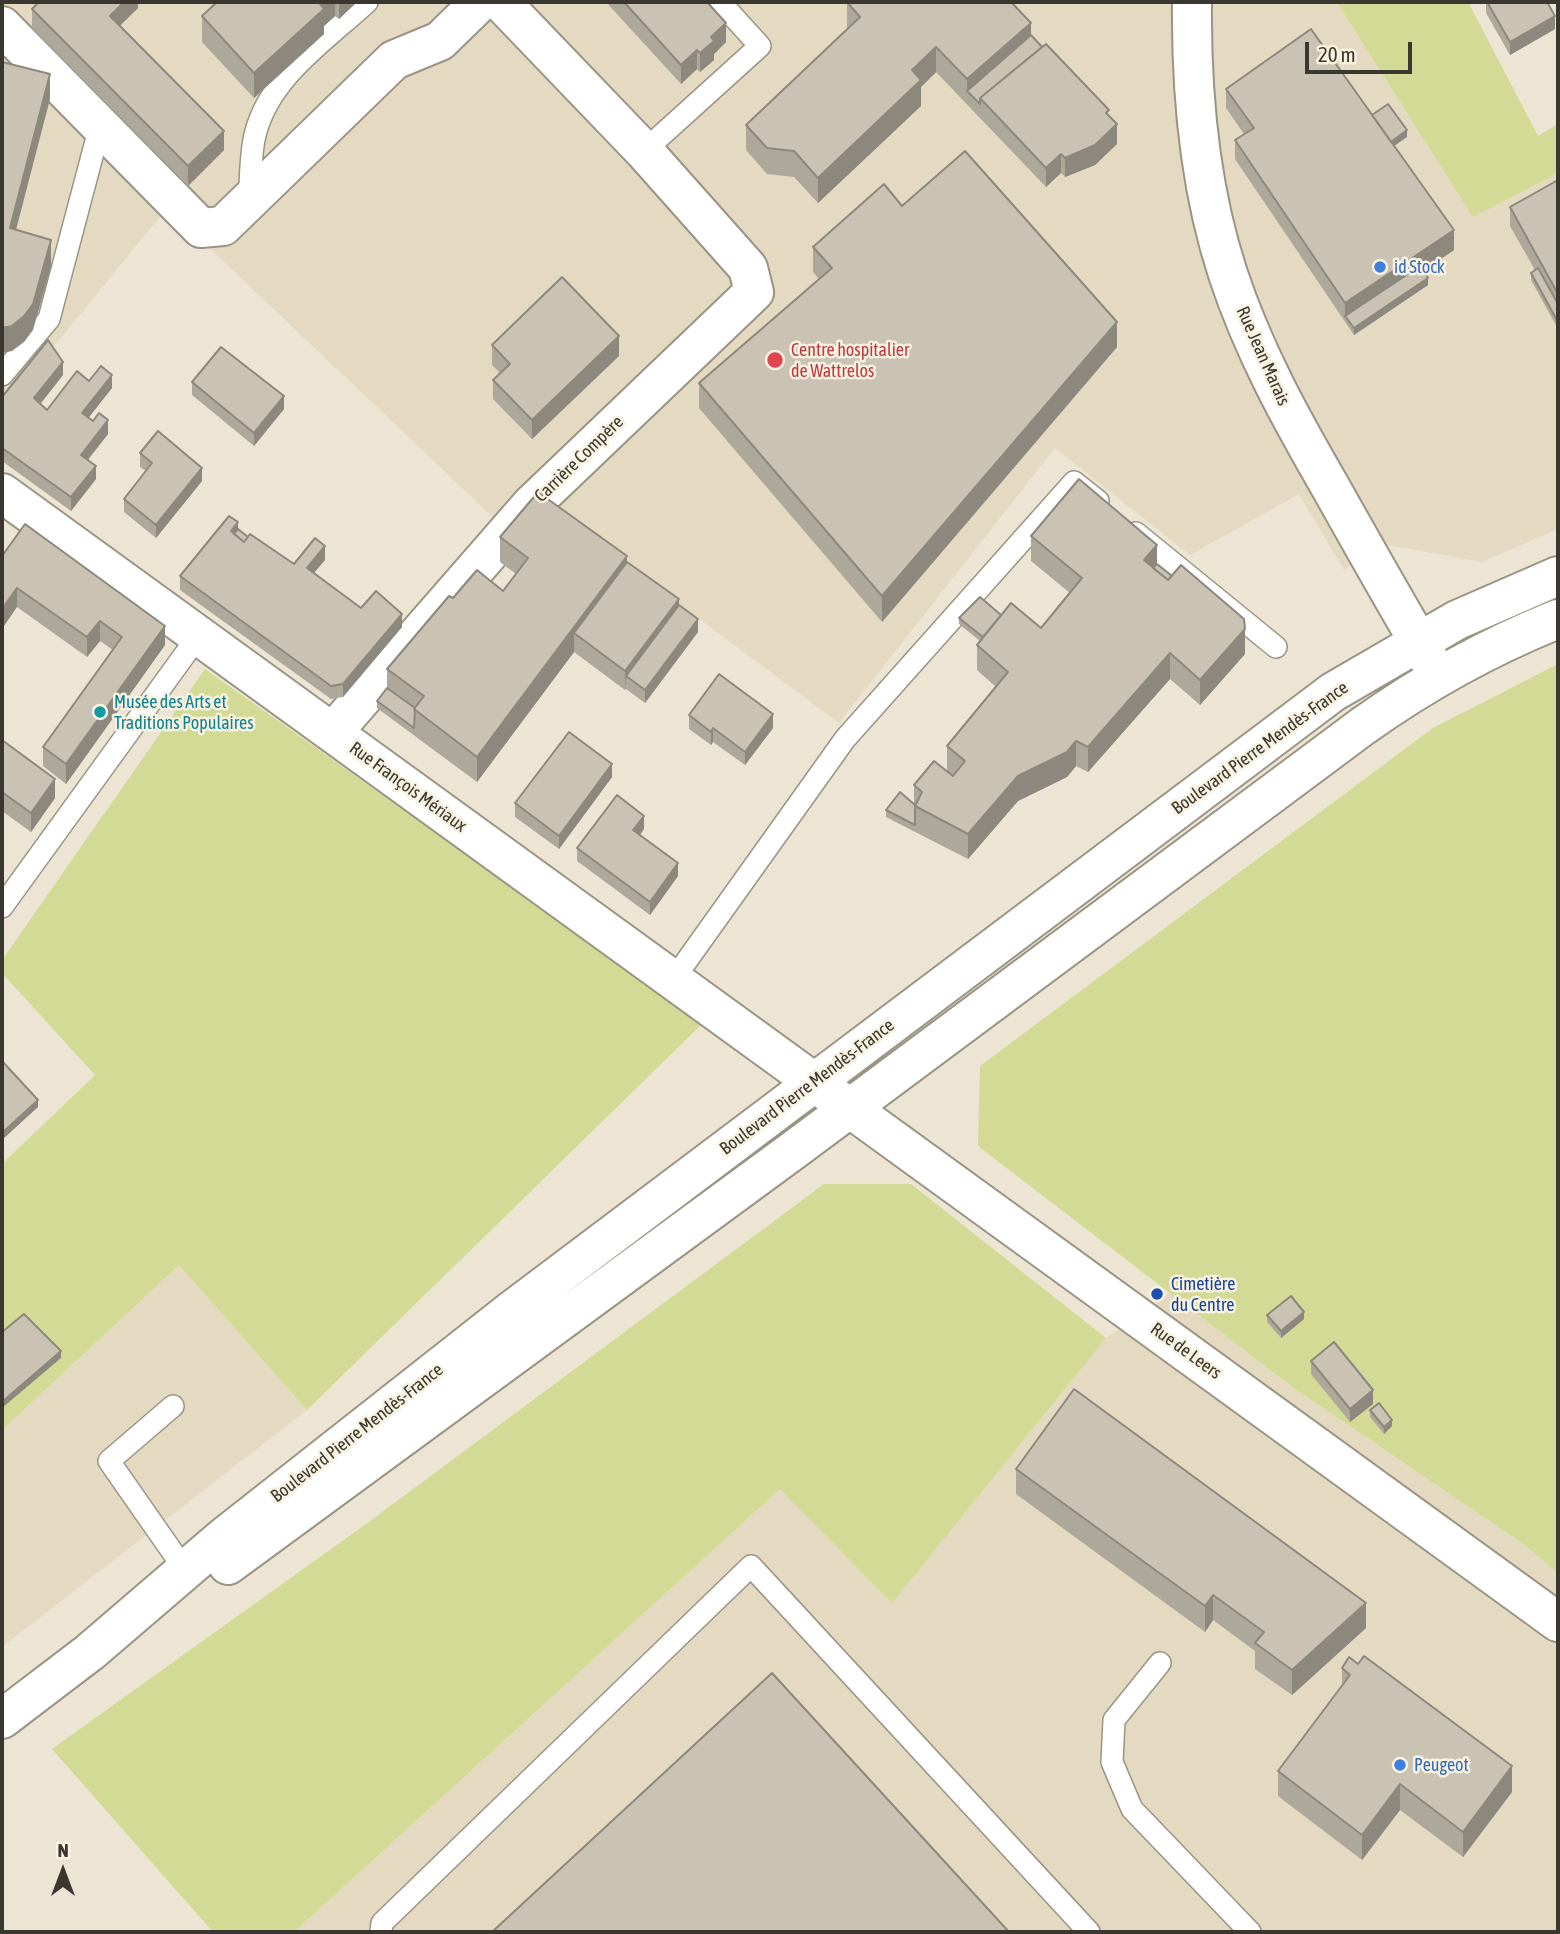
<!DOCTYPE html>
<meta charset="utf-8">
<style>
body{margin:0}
#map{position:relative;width:1560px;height:1934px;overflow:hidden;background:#ece5d4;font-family:"Asap Condensed",sans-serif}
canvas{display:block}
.frame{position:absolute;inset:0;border:4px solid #3a3731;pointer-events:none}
.north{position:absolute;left:28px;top:1836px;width:70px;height:70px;-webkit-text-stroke:5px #f9f2e1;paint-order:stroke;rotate:0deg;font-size:19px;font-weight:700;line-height:28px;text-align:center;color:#3a3731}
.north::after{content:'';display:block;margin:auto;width:24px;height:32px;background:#3a3731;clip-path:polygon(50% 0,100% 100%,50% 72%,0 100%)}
.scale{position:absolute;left:1305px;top:42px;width:107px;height:32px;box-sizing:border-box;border:4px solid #3a3731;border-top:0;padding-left:9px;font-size:21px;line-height:24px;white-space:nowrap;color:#3a3731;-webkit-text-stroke:5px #f9f2e1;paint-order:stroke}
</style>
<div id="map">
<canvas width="1560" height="1934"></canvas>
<div class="frame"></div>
<div class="north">N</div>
<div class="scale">20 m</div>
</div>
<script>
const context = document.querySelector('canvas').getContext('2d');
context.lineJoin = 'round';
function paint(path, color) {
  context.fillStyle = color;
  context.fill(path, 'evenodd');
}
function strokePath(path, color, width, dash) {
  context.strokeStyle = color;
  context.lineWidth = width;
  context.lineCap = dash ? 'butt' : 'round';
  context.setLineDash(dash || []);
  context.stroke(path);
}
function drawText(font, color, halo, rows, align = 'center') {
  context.font = font + ' "Asap Condensed",sans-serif';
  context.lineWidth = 5;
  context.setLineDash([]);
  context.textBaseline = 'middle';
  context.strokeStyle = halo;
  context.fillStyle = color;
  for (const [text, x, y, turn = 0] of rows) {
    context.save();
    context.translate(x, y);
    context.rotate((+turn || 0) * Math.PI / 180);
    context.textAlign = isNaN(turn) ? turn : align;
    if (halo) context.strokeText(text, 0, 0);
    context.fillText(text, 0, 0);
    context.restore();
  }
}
paint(new Path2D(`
 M2 2H1468L1538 136 1558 124V529L1482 562 1387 545 1344 570 1299 494 1190 555 1055 448 839 723 526 490 497 521 167 208 2 410Z
 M179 1265 307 1410 2 1647V1430Z
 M1170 1293 1295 1389 1522 1543 1558 1573V1932H294L781 1488 892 1602 1106 1338Z`), '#e4dac2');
paint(new Path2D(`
 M1337 2H1468L1538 136 1558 124V173L1473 217Z
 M1558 664V1573L1522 1543 1295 1389 978 1146 980 1066 1433 728Z
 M205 669 703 1023 307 1410 179 1265 2 1430V1164L95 1075 2 973V960Z
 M824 1184H911L1106 1338 892 1603 780 1489 294 1932H213L52 1749 366 1524Z`), '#d3da95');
const service = new Path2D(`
 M644 151 760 46 720 2
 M249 200C251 179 250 156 255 135 269 77 325 41 367 2
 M2 375 49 319 100 126
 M1136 533 1276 647
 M2 907 199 635
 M673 980 845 739 1074 482 1098 501
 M173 1406 109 1461 185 1570
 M1160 1663 1114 1720 1112 1762 1132 1809 1250 1932
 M381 1932 382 1923 751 1566 1089 1932`);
const minor = new Path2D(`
 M2 26 201 228 223 226 394 60 440 41 480 2
 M333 732 531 505 754 292 748 268 644 151 501 2`);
const tertiary = new Path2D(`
 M1192 2C1191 93 1199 186 1228 274 1253 350 1291 419 1331 488 1364 547 1397 605 1431 663
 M2 493 1558 1622
 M228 1565 795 1149 1363 726C1425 682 1488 647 1558 619
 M2 1719 90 1652 224 1537 511 1311 1333 692 1457 620 1558 576`);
strokePath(service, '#9a9484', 24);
strokePath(minor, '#9a9484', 42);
strokePath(tertiary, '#9a9484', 42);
strokePath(service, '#fff', 21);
strokePath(minor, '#fff', 38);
strokePath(tertiary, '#fff', 38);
paint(new Path2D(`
 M138 2V8L120 26 224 150 188 186 32 28V9Z
 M217 2H357L339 19 335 16 324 26V34L254 98 202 42V16Z
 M606 2H707L726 42 714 54V60L700 72 697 69 681 84Z
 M847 2 1031 35 1109 116 1117 144 1095 165 1065 177 1061 173 1046 187 936 72 921 87V106L818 203 794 177 767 174 746 150V125L848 29 847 27Z
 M1486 2H1547L1555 29 1510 55 1486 13Z
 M1226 89 1372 115 1407 137 1394 146 1454 250 1423 271 1428 285 1354 335 1235 159V140L1244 134 1226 108Z
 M1558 180V329L1531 280V273L1535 270 1510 226V207Z
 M902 206 1117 347 882 622 699 408V383L819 279 813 272V247Z
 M492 345 619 356 532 439 493 399V380L500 373 492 365Z
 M63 375 40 404 47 410 89 381 112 388 88 418 108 434 88 460 96 479 71 511 2 461V397Z
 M192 382 284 409 254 446 192 395Z
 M140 453 202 481 156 538 124 512V499L146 471 140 467Z
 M238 529 248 537 294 564 325 560 314 573 361 608 402 627 343 697 331 699 180 590V576Z
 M1031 536 1157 564 1245 654 1200 705 1170 679 1088 772 1076 766 1067 777 1018 801 968 859 886 817V810L914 804V785L947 771V746L996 687 977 670V645L980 641 959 624V618L1001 615 1041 628 1070 593 1031 561Z
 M500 537 627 562 679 605 698 632 645 703 626 689 625 690 574 652 477 782 377 708V701L387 688V669L453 598 503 591 516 574 500 562Z
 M2 556 165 645 66 784 43 766V747L113 650 100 641 87 657 17 607Z
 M689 715 773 728 745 765 713 742 711 745 689 729Z
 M2 740 55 798 31 832 2 811Z
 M612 777 559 849 515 817V803Z
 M644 829 640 835 678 876 650 915 577 861V848Z
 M1267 1315 1304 1319 1281 1338 1267 1322Z
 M1311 1361 1373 1404 1350 1422 1311 1374Z
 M1370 1410 1392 1426 1384 1434 1370 1417Z
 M1016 1469 1366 1628 1292 1695 1255 1669V1651L1213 1620 1205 1632 1016 1494Z
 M1342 1668 1512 1792 1463 1857 1400 1810 1362 1860 1278 1796V1771L1342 1686Z`), '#aea89a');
paint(new Path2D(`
 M124 2H138V8L110 35V16Z
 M323 2H335V16L324 26V34L254 98V73Z
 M339 2H357L339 19Z
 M1555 16V29L1510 55V42Z
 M726 23V42L714 54V60L700 72V53L711 37Z
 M1031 23V48L967 91V104V79Z
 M936 47V72L921 87V106L818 203V178L912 70Z
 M697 50V69L681 84V65Z
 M50 74V99L10 253V228Z
 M1117 124V144L1095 165 1065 177V158Z
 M1407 130V137L1385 152V146Z
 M224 131V150L188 186V166Z
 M1061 154V173L1046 187V168Z
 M1454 230V250L1349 321 1345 316V303Z
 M51 240V266L33 330 24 342 12 351 2 353V328Z
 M1428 278V285L1354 335V328Z
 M1117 322V347L882 622V596Z
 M619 336V356L532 439V420Z
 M63 362V375L34 412V398Z
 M112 375V388L82 426V413Z
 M284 396V409L254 446V433Z
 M108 420V434L81 468V455Z
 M96 466V479L71 511V497Z
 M202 468V481L156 538V525Z
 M238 522V535L231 531Z
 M1157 545V570L1144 560Z
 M325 546V560L307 581V568Z
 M627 556V581L574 633V652L477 782V757Z
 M17 588V607L2 629V609Z
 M679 599V619L626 676 625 690V671Z
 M402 614V627L343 697V684Z
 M698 619V632L645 703V690Z
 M100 621V641L87 657V637Z
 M165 626V645L66 784V764Z
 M1245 629V654L1200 705V680Z
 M1170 653V679L1088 772V747Z
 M773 714V728L745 765V752Z
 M713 728V742L711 745V732Z
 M1076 741V766L1067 777 1018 801 968 859V834L1018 776Z
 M612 764V777L559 849V836Z
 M55 779V798L31 832V813Z
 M644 816V829L633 844V830Z
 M678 863V876L650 915V902Z
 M38 1100V1107L2 1140V1133Z
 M1304 1312V1319L1281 1338V1331Z
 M61 1351V1358L2 1408V1402Z
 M1373 1390V1404L1350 1422V1409Z
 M1392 1420V1426L1384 1434V1427Z
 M1213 1595V1620L1205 1632V1606Z
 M1366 1603V1628L1292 1695V1670Z
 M1512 1766V1792L1463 1857V1832Z
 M1400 1784V1810L1362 1860V1835Z`), '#8d887d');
const building = new Path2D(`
 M39 2H124L110 16 224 131 188 166 32 9Z
 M217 2H323L320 4 324 9 254 73 202 16Z
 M624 2H707L726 23 711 37 714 41 700 53 697 50 681 65Z
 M847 2H1011L1031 23 967 79 936 47 912 70 921 80 818 178 794 151 767 148 746 125 860 17Z
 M1487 2H1547L1555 16 1510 42Z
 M1311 29 1454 230 1345 303 1235 140 1254 128 1226 89Z
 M1031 35 1042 47 980 98V104L967 91Z
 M1046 44 1109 110 1106 113 1117 124 1095 145 1065 158 1061 154 1046 168 980 98Z
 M2 62 50 74 10 228 51 240 33 304 24 316 12 326 2 328Z
 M1388 104 1407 130 1391 142 1372 115Z
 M965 151 1117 322 882 596 699 383 832 268 813 247 884 184 902 206Z
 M1558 180V294L1510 207Z
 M1420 266 1428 278 1354 328 1345 316Z
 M1538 268 1558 304V322L1531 273Z
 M562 277 619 336 532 420 493 380 510 364 492 345Z
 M48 340 63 362 34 398 47 410 77 371 89 381 101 366 112 375 82 413 93 421 99 413 108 420 81 455 96 466 71 497 2 448V397Z
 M221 347 284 396 254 433 192 382Z
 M158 431 202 468 156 525 124 499 152 463 140 453Z
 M1079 479 1157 545 1144 560 1168 580 1181 565 1244 619 1245 629 1200 680 1170 653 1088 747 1076 741 1067 752 1018 776 968 834 915 806 922 792 914 785 934 761 953 776 965 761 947 746 1008 672 977 645 1011 603 1041 628 1082 578 1031 536Z
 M538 492 627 556 477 757 414 709 424 696 387 669 449 596 453 598 477 570 503 591 528 558 500 537Z
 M229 516 238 522 231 531 244 542 250 534 294 564 315 538 325 546 307 568 361 608 376 591 402 614 343 684 331 686 180 576Z
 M25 524 165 626 66 764 43 747 122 637 100 621 87 637 17 588 2 609V556Z
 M238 529 248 537 244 542 234 534Z
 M627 562 679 599 625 671 574 633Z
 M1157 564 1172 576 1168 580 1153 568Z
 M980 597 1001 615 983 637 959 618Z
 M679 605 698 619 645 690 626 676Z
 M719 674 773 714 745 752 713 728 711 732 689 715Z
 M387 688 415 708 414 728 377 701Z
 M569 732 612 764 559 836 515 803Z
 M2 740 55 779 31 813 2 792Z
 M900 792 915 805V825L886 810Z
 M617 795 644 816 633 830 678 863 650 902 577 848Z
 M2 1061 38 1100 2 1133Z
 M1291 1296 1304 1312 1281 1331 1267 1315Z
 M24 1314 61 1351 2 1402V1332Z
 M1334 1342 1373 1390 1350 1409 1311 1361Z
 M1074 1389 1366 1603 1292 1670 1255 1643 1264 1632 1213 1595 1205 1606 1016 1469Z
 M1379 1403 1392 1420 1384 1427 1370 1410Z
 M1364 1656 1512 1766 1463 1832 1400 1784 1362 1835 1278 1771 1350 1675 1342 1668 1349 1657 1358 1664Z
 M772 1673 1009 1932H492Z`);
paint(building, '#cac3b3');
strokePath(building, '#8d887d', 2);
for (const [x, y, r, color] of [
 [1380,267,7,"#3f7fe0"],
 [775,360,9,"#e0444e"],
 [100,712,7,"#0f9aa8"],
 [1157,1294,7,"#1a4fb4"],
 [1400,1765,7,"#3f7fe0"]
]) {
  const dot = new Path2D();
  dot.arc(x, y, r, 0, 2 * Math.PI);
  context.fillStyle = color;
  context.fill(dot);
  strokePath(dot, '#f9f2e1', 2.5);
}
drawText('18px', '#366cbe', '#f9f2e1', [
 ["id Stock",1394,267],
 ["Peugeot",1414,1765]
], 'left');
drawText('18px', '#be3a42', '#f9f2e1', [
 ["Centre hospitalier",791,350],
 ["de Wattrelos",791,371]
], 'left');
drawText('18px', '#3a3731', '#f9f2e1', [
 ["Rue Jean Marais",1263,356,66],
 ["Carrière Compère",579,459,-44],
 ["Boulevard Pierre Mendès-France",1260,748,-36],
 ["Rue François Mériaux",408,787,36],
 ["Boulevard Pierre Mendès-France",807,1087,-37],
 ["Rue de Leers",1186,1351,36],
 ["Boulevard Pierre Mendès-France",357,1433,-38]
]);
drawText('18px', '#0d838f', '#f9f2e1', [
 ["Musée des Arts et",114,702],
 ["Traditions Populaires",114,723]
], 'left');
drawText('18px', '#164399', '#f9f2e1', [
 ["Cimetière",1171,1284],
 ["du Centre",1171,1305]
], 'left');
</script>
